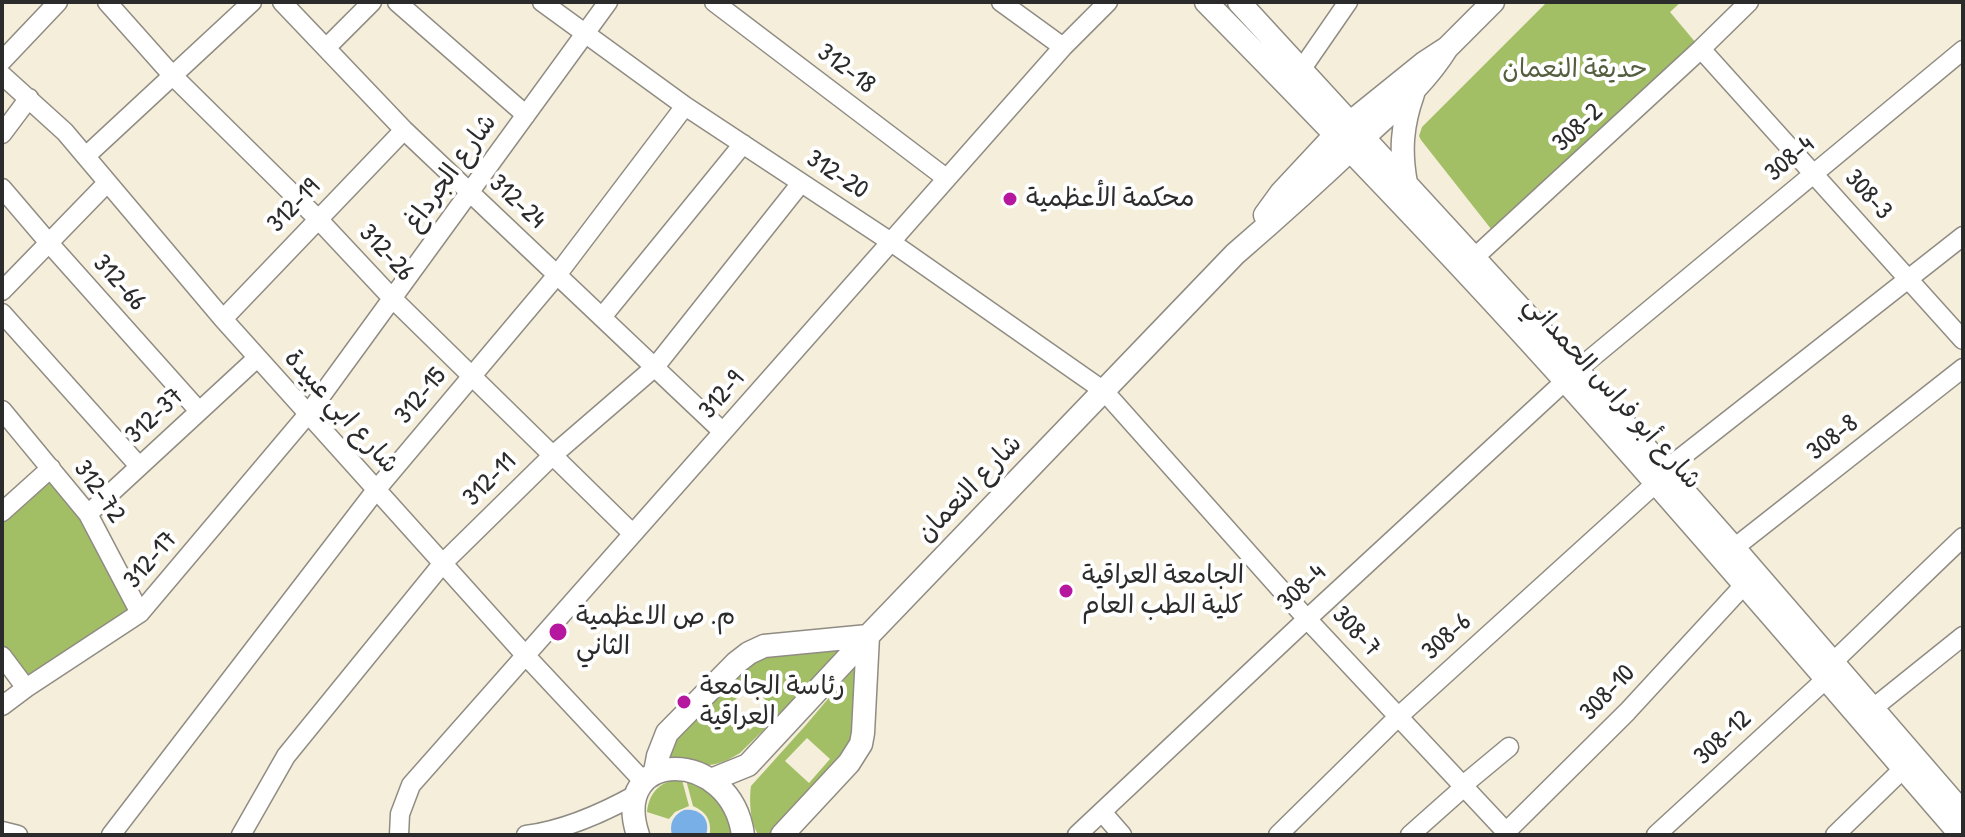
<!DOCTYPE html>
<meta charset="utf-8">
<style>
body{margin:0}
#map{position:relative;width:1965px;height:837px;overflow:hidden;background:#f4eedb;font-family:"Patrick Hand",sans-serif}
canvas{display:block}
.frame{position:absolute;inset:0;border:4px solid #2b2b2b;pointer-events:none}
</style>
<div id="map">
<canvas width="1965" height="837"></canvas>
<div class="frame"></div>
</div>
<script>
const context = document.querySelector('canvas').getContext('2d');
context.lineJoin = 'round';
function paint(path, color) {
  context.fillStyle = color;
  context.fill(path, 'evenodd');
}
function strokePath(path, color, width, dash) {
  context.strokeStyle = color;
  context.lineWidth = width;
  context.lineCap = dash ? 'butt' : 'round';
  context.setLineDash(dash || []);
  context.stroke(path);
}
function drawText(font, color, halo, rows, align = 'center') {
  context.font = font + ' "Patrick Hand","Playpen Sans Arabic",sans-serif';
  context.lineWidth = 8;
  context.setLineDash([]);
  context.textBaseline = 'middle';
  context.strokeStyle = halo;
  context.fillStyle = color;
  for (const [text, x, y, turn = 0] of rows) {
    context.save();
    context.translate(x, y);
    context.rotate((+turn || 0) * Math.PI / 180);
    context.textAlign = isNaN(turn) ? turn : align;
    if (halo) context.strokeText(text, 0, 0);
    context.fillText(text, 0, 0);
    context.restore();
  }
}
paint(new Path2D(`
 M1547 2H1681L1670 12 1701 49 1495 234 1421 140 1419 136 1422 127Z
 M51 468 140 613 26 688 2 656V511Z
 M843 650V652L740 753C713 770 702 765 672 763L663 755 664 748 758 653ZM750 685 773 707 750 730 727 708Z
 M855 667 857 684 853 691V745L770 835H759C750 825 749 799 751 786L805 726ZM807 738 830 759 809 783 785 761Z
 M674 780H682L689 806 675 812 669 819 647 812C649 795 657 784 674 780Z
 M686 780C718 796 723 801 732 835H717L710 833C711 819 706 812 693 806Z`), '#a3bf66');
paint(new Path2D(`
 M684 810C700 808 711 819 706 835H672C669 824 673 815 684 810Z`), '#78afe7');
const minor = new Path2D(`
 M107 2 172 75 318 219 392 298 633 534
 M282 2 404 130 723 432
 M397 2 526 115
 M542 2 685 106 891 242 1104 391 1307 619 1509 835
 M714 2 946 178
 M1001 2 1063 47
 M326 48 372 2
 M1701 49 1963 340
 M2 61 58 2
 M1301 70 1348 2
 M2 75 65 132 223 319 526 656 644 782
 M2 134 29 98
 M86 156 252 2
 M2 188 49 243 199 411
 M1475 257 1701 49 1749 2
 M2 291 107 183
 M2 313 139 466
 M602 317 743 144
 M223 319 404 130
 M1577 370 1963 50
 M2 410 88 514 140 613
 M1665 470 1963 236
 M2 512 51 468
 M88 514 257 358
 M1734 548 1963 368
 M2 656 26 688
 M1833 662 1963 537
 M2 706 26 688 140 613 308 414 608 2
 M1872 709 1963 636
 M1462 786 1509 747
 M1102 812 1122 835
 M2 831 18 835
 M1506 832 1627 712 1744 585
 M111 835 376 490 557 275 685 106
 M241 835 286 756 443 563 553 455 655 367 801 183
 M399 835 400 814 411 785 1063 47 1108 2
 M526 835C565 830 603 813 637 794
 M1077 835 1307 619 1565 381
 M1278 835 1399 716 1656 483
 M1410 835 1464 787
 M1656 835 1826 679
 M1835 835 1903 769`);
const tertiary = new Path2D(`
 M1206 2C1329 127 1451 253 1568 384 1701 532 1830 684 1961 835
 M1239 2 1577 370 1734 548 1963 813
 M1406 183C1400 151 1402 125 1413 94
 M1265 215 1281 193 1336 134 1424 63 1447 48 1493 2
 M655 772 658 756 667 733 736 663 749 653 764 646 868 636 863 733 861 744 849 763 782 835
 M711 780 748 765 868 636 1235 254C1279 216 1321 178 1363 138 1394 109 1424 85 1447 48
 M638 835C609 747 731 747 743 835`);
strokePath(minor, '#908c83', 21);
strokePath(tertiary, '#908c83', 25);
strokePath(minor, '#fff', 18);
strokePath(tertiary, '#fff', 22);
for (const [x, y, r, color] of [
 [1010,199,8,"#b5179e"],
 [1066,591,8,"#b5179e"],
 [558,632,10,"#b5179e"],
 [684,702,8,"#b5179e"]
]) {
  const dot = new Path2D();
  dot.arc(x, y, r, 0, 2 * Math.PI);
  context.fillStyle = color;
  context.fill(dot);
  strokePath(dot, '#fff', 3);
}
drawText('26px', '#2b2b2b', '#fff', [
 ["312-18",846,69,37],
 ["308-2",1578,128,-43],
 ["308-4",1790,159,-40],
 ["شارع الجرداغ",451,173,-54],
 ["312-20",837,175,33],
 ["308-3",1868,195,48],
 ["312-24",517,202,43],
 ["312-19",294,206,-46],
 ["312-26",386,253,47],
 ["312-66",119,283,48],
 ["شارع أبو فراس الحمداني",1612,393,48],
 ["312-9",722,395,-49],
 ["312-15",421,396,-50],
 ["شارع ابي عبيدة",341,412,48],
 ["312-37",155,416,-43],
 ["308-8",1833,438,-38],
 ["312-11",490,480,-45],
 ["شارع النعمان",970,489,-46],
 ["312-72",99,492,55],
 ["312-17",151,560,-49],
 ["308-4",1302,588,-43],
 ["308-7",1356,632,47],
 ["308-6",1447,637,-42],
 ["308-10",1608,693,-46],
 ["308-12",1723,738,-43]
]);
drawText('26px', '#555f40', '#fff', [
 ["حديقة النعمان",1575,70]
]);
drawText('26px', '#2b2b2b', '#fff', [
 ["محكمة الأعظمية",1026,199],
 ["الجامعة العراقية",1082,576],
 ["كلية الطب العام",1082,606],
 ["م. ص الاعظمية",576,617],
 ["الثاني",576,647],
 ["رئاسة الجامعة",700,687],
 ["العراقية",700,717]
], 'left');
</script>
